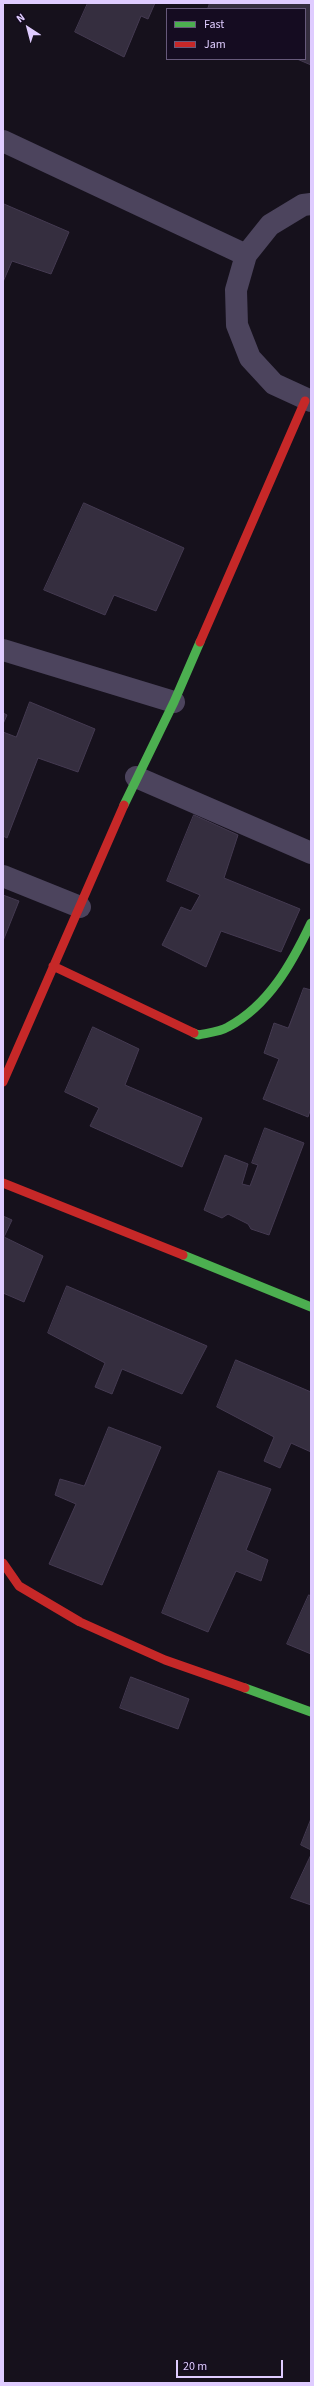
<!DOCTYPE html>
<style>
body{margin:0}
#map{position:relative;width:314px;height:2386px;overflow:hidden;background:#16111c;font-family:"Source Sans 3",sans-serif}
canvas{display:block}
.frame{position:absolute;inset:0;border:4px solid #dfccff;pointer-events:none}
.legend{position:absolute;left:166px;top:8px;width:140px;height:52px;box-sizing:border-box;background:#150c21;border:1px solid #66597a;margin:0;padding:5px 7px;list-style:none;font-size:12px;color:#dfccff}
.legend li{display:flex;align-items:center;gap:8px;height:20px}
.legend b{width:20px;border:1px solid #66597a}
.north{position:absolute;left:8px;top:8px;width:40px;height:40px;-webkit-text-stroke:3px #150c21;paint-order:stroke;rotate:324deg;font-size:11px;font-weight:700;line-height:16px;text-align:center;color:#dfccff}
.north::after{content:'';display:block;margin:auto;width:14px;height:18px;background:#dfccff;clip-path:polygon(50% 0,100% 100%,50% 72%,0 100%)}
.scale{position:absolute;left:176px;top:2360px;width:107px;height:18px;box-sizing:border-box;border:2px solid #dfccff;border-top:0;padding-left:5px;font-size:12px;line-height:14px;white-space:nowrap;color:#dfccff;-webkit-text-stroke:3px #150c21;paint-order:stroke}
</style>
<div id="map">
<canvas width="314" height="2386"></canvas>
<div class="frame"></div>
<ul class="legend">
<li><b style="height:5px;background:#4caf50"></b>Fast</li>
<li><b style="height:5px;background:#c62828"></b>Jam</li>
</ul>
<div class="north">N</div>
<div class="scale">20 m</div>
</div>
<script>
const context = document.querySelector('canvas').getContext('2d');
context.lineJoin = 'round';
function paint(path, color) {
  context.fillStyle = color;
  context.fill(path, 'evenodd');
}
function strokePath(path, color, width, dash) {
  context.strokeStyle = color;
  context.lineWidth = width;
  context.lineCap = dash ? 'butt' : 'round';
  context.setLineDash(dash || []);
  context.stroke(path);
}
const building = new Path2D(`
 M88 3H155L148 19 141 16 124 57 75 32Z
 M210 3H311V65L297 59H305V9H208Z
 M4 204 69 232 51 274 12 261 3 282Z
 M84 503 184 548 156 611 114 595 105 615 44 590Z
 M30 702 95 729 78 772 38 758 7 838 3 836V732L16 737Z
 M3 713 7 715 3 724Z
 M194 815 238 835 224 878 300 909 281 952 221 931 206 967 162 945 181 907 191 911 200 895 167 881Z
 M3 895 19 901 3 941Z
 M304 988 311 990V1108L308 1117 263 1099 279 1059 264 1053 274 1023 288 1028Z
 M93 1027 139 1049 125 1085 202 1118 182 1167 90 1126 99 1108 65 1092Z
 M265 1128 304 1143 269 1235 251 1229 248 1224 228 1214 222 1218 204 1210 225 1155 248 1164 242 1184 250 1186 258 1165 252 1163Z
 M3 1216 12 1220 4 1237 43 1256 24 1302 3 1293Z
 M67 1286 207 1346 182 1394 122 1369 112 1394 95 1387 105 1363 48 1333Z
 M236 1360 311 1392V1452L291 1443 280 1468 264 1461 274 1437 217 1407Z
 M109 1427 161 1447 102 1585 49 1564 76 1504 55 1495 60 1479 84 1486Z
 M219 1471 271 1489 246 1550 268 1560 261 1581 236 1571 208 1632 162 1613Z
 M309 1595 311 1596V1654L287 1644Z
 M131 1677 189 1699 178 1729 120 1708Z
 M311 1819V1850L301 1845Z
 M311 1855V1905L291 1898Z`);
paint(building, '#352e3f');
strokePath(building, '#443a51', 1);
strokePath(new Path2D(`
 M3 141 246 255
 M311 204 303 205 270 225 246 255 236 290 237 325 250 358 274 384 311 401
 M3 650 174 702
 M136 777 311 853
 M3 876 80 907`), '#4c445d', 22);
strokePath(new Path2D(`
 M124 805 174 702 200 642
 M194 1033 198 1035C207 1033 220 1032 228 1027 269 1005 292 963 311 923
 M183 1255 311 1307
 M245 1688 311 1712`), '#4caf50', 9);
strokePath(new Path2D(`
 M200 642 305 401
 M53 966 194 1033
 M3 1082 124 805
 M3 1183 183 1255
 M3 1563 19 1586 80 1622 165 1660 245 1688`), '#c62828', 9);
</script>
